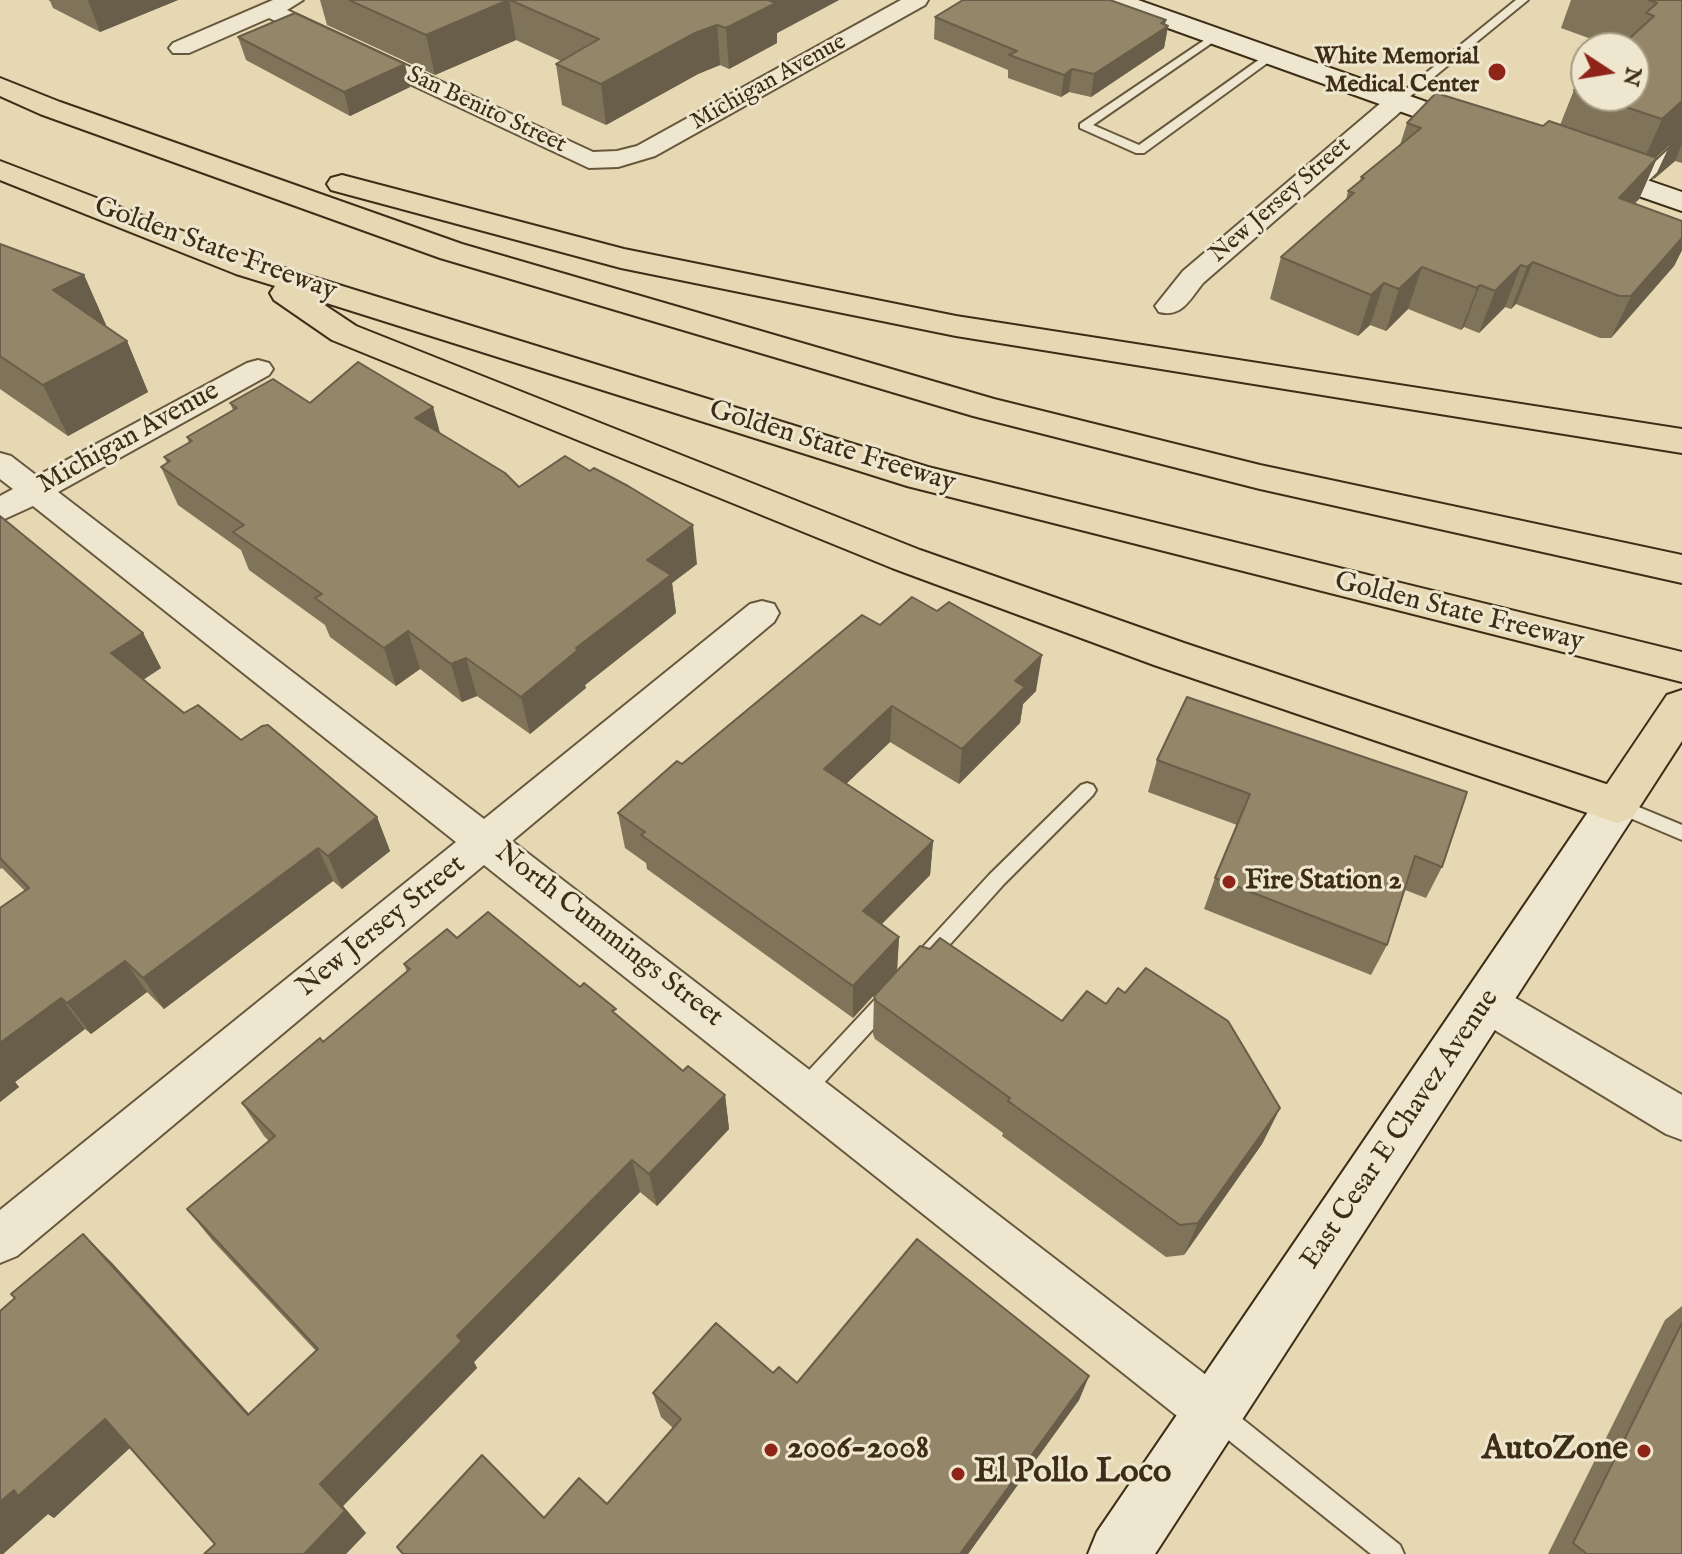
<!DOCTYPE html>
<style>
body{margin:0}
#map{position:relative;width:1682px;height:1554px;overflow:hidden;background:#e5d8b3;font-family:"IM FELL English",serif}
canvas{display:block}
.north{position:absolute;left:1570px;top:32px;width:80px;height:80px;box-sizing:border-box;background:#eee6ce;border:2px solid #a79c84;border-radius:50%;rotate:102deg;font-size:22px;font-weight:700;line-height:32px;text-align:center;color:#3d2d16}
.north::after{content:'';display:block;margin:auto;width:28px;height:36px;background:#8f2418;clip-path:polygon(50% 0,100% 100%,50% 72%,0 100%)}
</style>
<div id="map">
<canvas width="1682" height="1554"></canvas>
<div class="north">N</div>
</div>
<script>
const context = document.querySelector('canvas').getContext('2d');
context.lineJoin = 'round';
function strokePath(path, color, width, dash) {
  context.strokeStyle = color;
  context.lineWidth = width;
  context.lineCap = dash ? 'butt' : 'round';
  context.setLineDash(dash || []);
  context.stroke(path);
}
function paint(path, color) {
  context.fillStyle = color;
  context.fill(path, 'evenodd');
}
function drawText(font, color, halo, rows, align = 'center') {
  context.font = font + ' "IM FELL English",serif';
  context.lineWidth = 6;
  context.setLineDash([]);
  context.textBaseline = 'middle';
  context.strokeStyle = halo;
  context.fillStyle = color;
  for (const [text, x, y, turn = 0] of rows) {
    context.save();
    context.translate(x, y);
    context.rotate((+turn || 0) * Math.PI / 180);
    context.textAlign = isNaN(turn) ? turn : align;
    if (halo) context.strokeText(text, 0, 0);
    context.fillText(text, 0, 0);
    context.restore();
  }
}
const lane = new Path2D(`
 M1516 0H1528L1402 103H1394V99Z
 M1215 33 1220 36 1219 38 1093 125 1139 145 1267 54 1277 56 1144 153H1136L1080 128V124Z
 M1682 137V148L1640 189H1632V183Z
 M1087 783 1093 785 1096 790 1093 795 1004 884 935 961 928 963 921 961 918 955 921 949 990 874 1081 785Z
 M1617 798 1682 825V840L1611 810 1608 805 1611 800Z
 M889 989 896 992 899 998 896 1004 811 1097 804 1100 797 1097 793 1090 797 1083 882 992Z
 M1216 1402 1225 1405 1400 1545 1404 1554H1371L1207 1423 1204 1414 1207 1405Z`);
const street = new Path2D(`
 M273 0H303L287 10 593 152 617 151 637 146 901 0H928L925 5 655 156 618 167 589 168 269 18 189 53H173L169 48 173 43Z
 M1398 94 1407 96 1410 101 1407 106 1203 283C1190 299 1182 318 1159 312L1155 306 1183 271 1389 96Z
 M258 360 269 363 273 369 269 375 58 492 484 819 750 604 762 601 774 604 779 613 774 622 512 841 1232 1395 1239 1413 1232 1431 1214 1438 1196 1431 484 865 17 1256 0 1263V1210L456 842 33 506 0 521V496L13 489 0 479V453L11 456 37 476 247 363Z
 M1485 983 1500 989 1682 1095V1140L1666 1134 1470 1015 1464 1002 1470 989Z`);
const secondary = new Path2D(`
 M1100 0H1138L1486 123 1490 129 1486 135 1476 138 1466 135 1104 5Z
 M1586 159 1682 192V211L1575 174 1571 168 1575 162Z
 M1617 787 1633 793 1639 805 1633 817 1155 1554H1088L1097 1532 1601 793Z`);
const primary = new Path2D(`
 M1682 690V741L1633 817 1617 823 1601 817 1595 805 1601 793 1667 695Z`);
const highway = new Path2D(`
 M0 78 60 102 462 244 994 399 1260 465 1682 555V583L1260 489 973 416 440 258 40 114 0 96Z
 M0 161 258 260 928 467 1682 652V682L907 486 317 300 356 326 920 550 1184 643 1633 793 1639 805 1633 817 1617 823 1154 665 892 568 332 340 274 300 270 293 275 286 236 274 0 180Z
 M342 175 624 249 956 316 1682 429V453L956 336 621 268 331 190 327 184 331 178Z`);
strokePath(lane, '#67583d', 4);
strokePath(street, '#67583d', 4);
strokePath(secondary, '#3d2d16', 4);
strokePath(primary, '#3d2d16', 4);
strokePath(highway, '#3d2d16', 4);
paint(lane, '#eee6ce');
paint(street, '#eee6ce');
paint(secondary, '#eee6ce');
paint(primary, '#e5d8b3');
paint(highway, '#e5d8b3');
paint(new Path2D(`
 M48 0H178L100 32 53 8 50 1Z
 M320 0H839L777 33V43L729 69 720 65 698 74 606 125 562 105 556 64 561 61 516 40 435 75 327 25Z
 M1571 0H1682V163L1675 161 1654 179 1670 145 1656 158H1657L1639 199 1634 204 1682 221V250L1674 266 1611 338H1600L1516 304 1511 309 1505 307 1479 333 1464 327 1461 330 1408 309 1386 331 1370 325 1358 336 1270 299 1281 257 1346 200 1348 191 1360 182 1361 177 1400 145 1407 123 1543 126 1560 125 1574 90 1586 78V96H1634V48H1616L1561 28Z
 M935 17 1166 20 1165 24 1168 26 1164 48 1091 97 1069 92 1061 97 1008 78V70L934 39Z
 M238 37 410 87 350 116 246 60Z
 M0 244 84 275 106 325 105 326 127 341 148 392 68 436 0 389Z
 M230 403H310L433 407 440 433 519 487 697 564 672 583 676 613 585 685 586 688 530 734 477 696 462 702 420 669 396 686 330 637 325 625 249 570 241 550 178 505 161 467 167 463 164 457 189 443 187 437 233 410Z
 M0 516 143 633 161 668 143 680 184 713 241 740 377 817 390 851 342 889 333 881 164 1009 147 992 91 1034 85 1029 15 1082 19 1087 0 1102V908L25 891 2 868 0 869Z
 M880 625 1036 691 1023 704 1020 723 959 784 890 742 846 784 933 841 930 875 882 924 899 937 897 970 853 1018 647 869 646 863 625 848 618 813 682 764Z
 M1187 697 1442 867 1426 898 1405 890 1387 945 1371 975 1204 909 1215 878 1237 825 1148 792 1157 760Z
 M457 938 580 987 617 1016 683 1071 725 1095 729 1129 657 1206 640 1192 474 1362 477 1368 343 1506 366 1533 346 1554H204L215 1544 130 1448 54 1518 48 1514 3 1554H0L15 1298 83 1234 113 1264 249 1414 316 1351 212 1240 187 1209 269 1141 264 1136 242 1103 323 1042 407 972 404 964Z
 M874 996 1062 1021 1106 1004 1280 1108 1262 1144 1184 1255 1166 1257 1002 1136 1003 1133 875 1039 873 1034Z
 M1682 1306V1554H1548L1665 1320Z
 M773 1373 797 1383 1089 1376 1079 1400 968 1554H403L544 1518 607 1504 673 1428 661 1417 653 1393Z`), '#7f7359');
paint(new Path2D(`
 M88 0H178L100 32Z
 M509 0 516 40 435 75 426 35Z
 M764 0H839L777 33V43L729 69 726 28Z
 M1166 20 1164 28 1168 26 1164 48 1091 97 1094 74Z
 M717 25 720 65 698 74 606 125 601 84 695 33Z
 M405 64 410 87 350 116 344 92Z
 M1072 69 1069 92 1061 97 1064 75Z
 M1682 101V144L1675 161 1654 179 1670 145 1638 173 1662 119Z
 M1657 158 1639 199 1601 239 1619 198Z
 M1682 238V250L1674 266 1611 338 1631 296Z
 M1533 262 1516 304 1511 309 1527 267Z
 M1521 265 1505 307 1479 333 1495 291Z
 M1422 267 1408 309 1386 331 1399 289Z
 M84 275 106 325 76 341 53 290Z
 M1384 283 1370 325 1358 336 1371 295Z
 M1480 285 1464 327 1461 330 1477 288Z
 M127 341 148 392 68 436 43 385Z
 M433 407 443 445 415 418Z
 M693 525 697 564 672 583 676 613 585 685 586 688 530 734 521 697 576 648 647 560Z
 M408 631 420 669 396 686 384 648Z
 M143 633 161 668 130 688 111 653Z
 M1042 655 1036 691 1023 704 1020 723 959 784 962 749 1015 681Z
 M466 658 477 696 462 702 451 664Z
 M892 706 890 742 825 804 824 769Z
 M377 817 390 851 342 889 328 856Z
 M933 841 930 875 862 944 863 911Z
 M318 848 333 881 164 1009 143 978Z
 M899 937 897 970 853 1018V986Z
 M125 961 147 992 91 1034 67 1003Z
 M61 998 85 1029 15 1082 19 1087 0 1102V1043Z
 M725 1095 729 1129 657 1206 649 1174Z
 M1280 1108 1262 1144 1184 1255 1198 1223Z
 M632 1160 640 1192 474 1362 477 1368 343 1506 366 1533 346 1554H304L320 1484 457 1336Z
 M83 1234 113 1264 273 1440 248 1415Z
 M1089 1376 1079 1400 968 1554H960Z
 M105 1419 135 1443 54 1518 48 1514 3 1554H0V1502Z`), '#685e49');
const building = new Path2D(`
 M349 0H508L426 35Z
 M510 0H768L776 3 726 28 717 25 695 33 601 84 556 64 599 39Z
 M963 0H1110L1166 20 1161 23 1168 26 1094 74 1072 69 1064 75 1009 55 1017 51 935 17Z
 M1649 0H1682V101L1662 119 1592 96H1634V48H1619L1654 16 1646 13 1657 3Z
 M295 13 405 64 344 92 238 37Z
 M1586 78V94L1574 90Z
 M1436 93 1543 126 1549 121 1657 158 1619 198 1682 221V238L1631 296H1619L1533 262 1527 267 1521 265 1495 291 1480 285 1477 288 1422 267 1399 289 1384 283 1371 295 1281 257 1354 193 1348 191 1364 178 1361 177 1421 128 1407 123Z
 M0 244 84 275 53 290 127 341 43 385 0 356Z
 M358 362 433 407 415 418 505 473 519 487 565 456 590 471 594 468 628 486 693 525 647 560 671 575 576 648 578 650 521 697 466 658 451 664 408 631 384 648 315 598 322 594 233 532 244 525 161 467 170 461 164 457 192 441 187 437 237 408 230 403 273 379 310 403Z
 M0 516 143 633 111 653 184 713 198 705 241 740 262 726 268 725 377 817 328 856 318 848 143 978 125 961 67 1003 61 998 0 1043V908L29 888 0 858Z
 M912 597 937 611 949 602 1042 655 1015 681 1025 687 962 749 892 706 824 769 933 841 863 911 899 937 853 986 641 835 645 832 618 813 677 761 682 764 862 615 880 625Z
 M1187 697 1467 792 1442 867 1415 856 1387 945 1215 878 1250 794 1157 760Z
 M488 912 580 987 584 983 616 1009 612 1011 683 1071 688 1066 725 1095 649 1174 632 1160 457 1336 462 1341 320 1484 345 1511 304 1554H204L215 1544 105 1419 18 1496 14 1490 0 1502V1311L15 1298 11 1294 83 1234 248 1415 318 1349 187 1209 275 1136 242 1103 320 1038 323 1042 410 969 404 964 447 929 457 938Z
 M940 938 1062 1021 1087 991 1106 1004 1118 988 1125 993 1146 968 1228 1021 1280 1108 1198 1223 1180 1225 1008 1101 1010 1098 876 1001 874 996 920 946 930 949Z
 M917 1239 1089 1376 960 1554H403L397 1547 482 1455 544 1518 579 1478 607 1504 681 1419 653 1393 716 1323 773 1373 779 1367 797 1383Z
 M1682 1323V1554H1587L1573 1543Z`);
paint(building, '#948668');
strokePath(building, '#685e49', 2);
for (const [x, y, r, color] of [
 [1497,72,10,"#8f2418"],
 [1229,882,8,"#8f2418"],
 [771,1450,8,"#8f2418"],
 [1644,1451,8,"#8f2418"],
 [958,1474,8,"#8f2418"]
]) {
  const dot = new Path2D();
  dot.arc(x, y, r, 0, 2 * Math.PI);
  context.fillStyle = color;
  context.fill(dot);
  strokePath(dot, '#eee6ce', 3);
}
drawText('bold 24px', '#3d2d16', '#eee6ce', [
 ["White Memorial",1479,58],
 ["Medical Center",1479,86]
], 'right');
drawText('24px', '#3d2d16', '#eee6ce', [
 ["Michigan Avenue",769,83,-29],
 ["San Benito Street",486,111,25],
 ["New Jersey Street",1281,201,-41]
]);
drawText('28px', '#3d2d16', '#eee6ce', [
 ["Golden State Freeway",215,250,20],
 ["Michigan Avenue",129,439,-29],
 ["Golden State Freeway",832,448,17],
 ["Golden State Freeway",1459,613,14],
 ["New Jersey Street",382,927,-39],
 ["North Cummings Street",608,936,38],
 ["East Cesar E Chavez Avenue",1401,1130,-56]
]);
drawText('bold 28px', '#3d2d16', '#eee6ce', [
 ["Fire Station 2",1245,882]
], 'left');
drawText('bold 34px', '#3d2d16', '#eee6ce', [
 ["2006-2008",787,1450],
 ["AutoZone",1628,1451,"right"],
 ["El Pollo Loco",974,1474]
], 'left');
</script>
